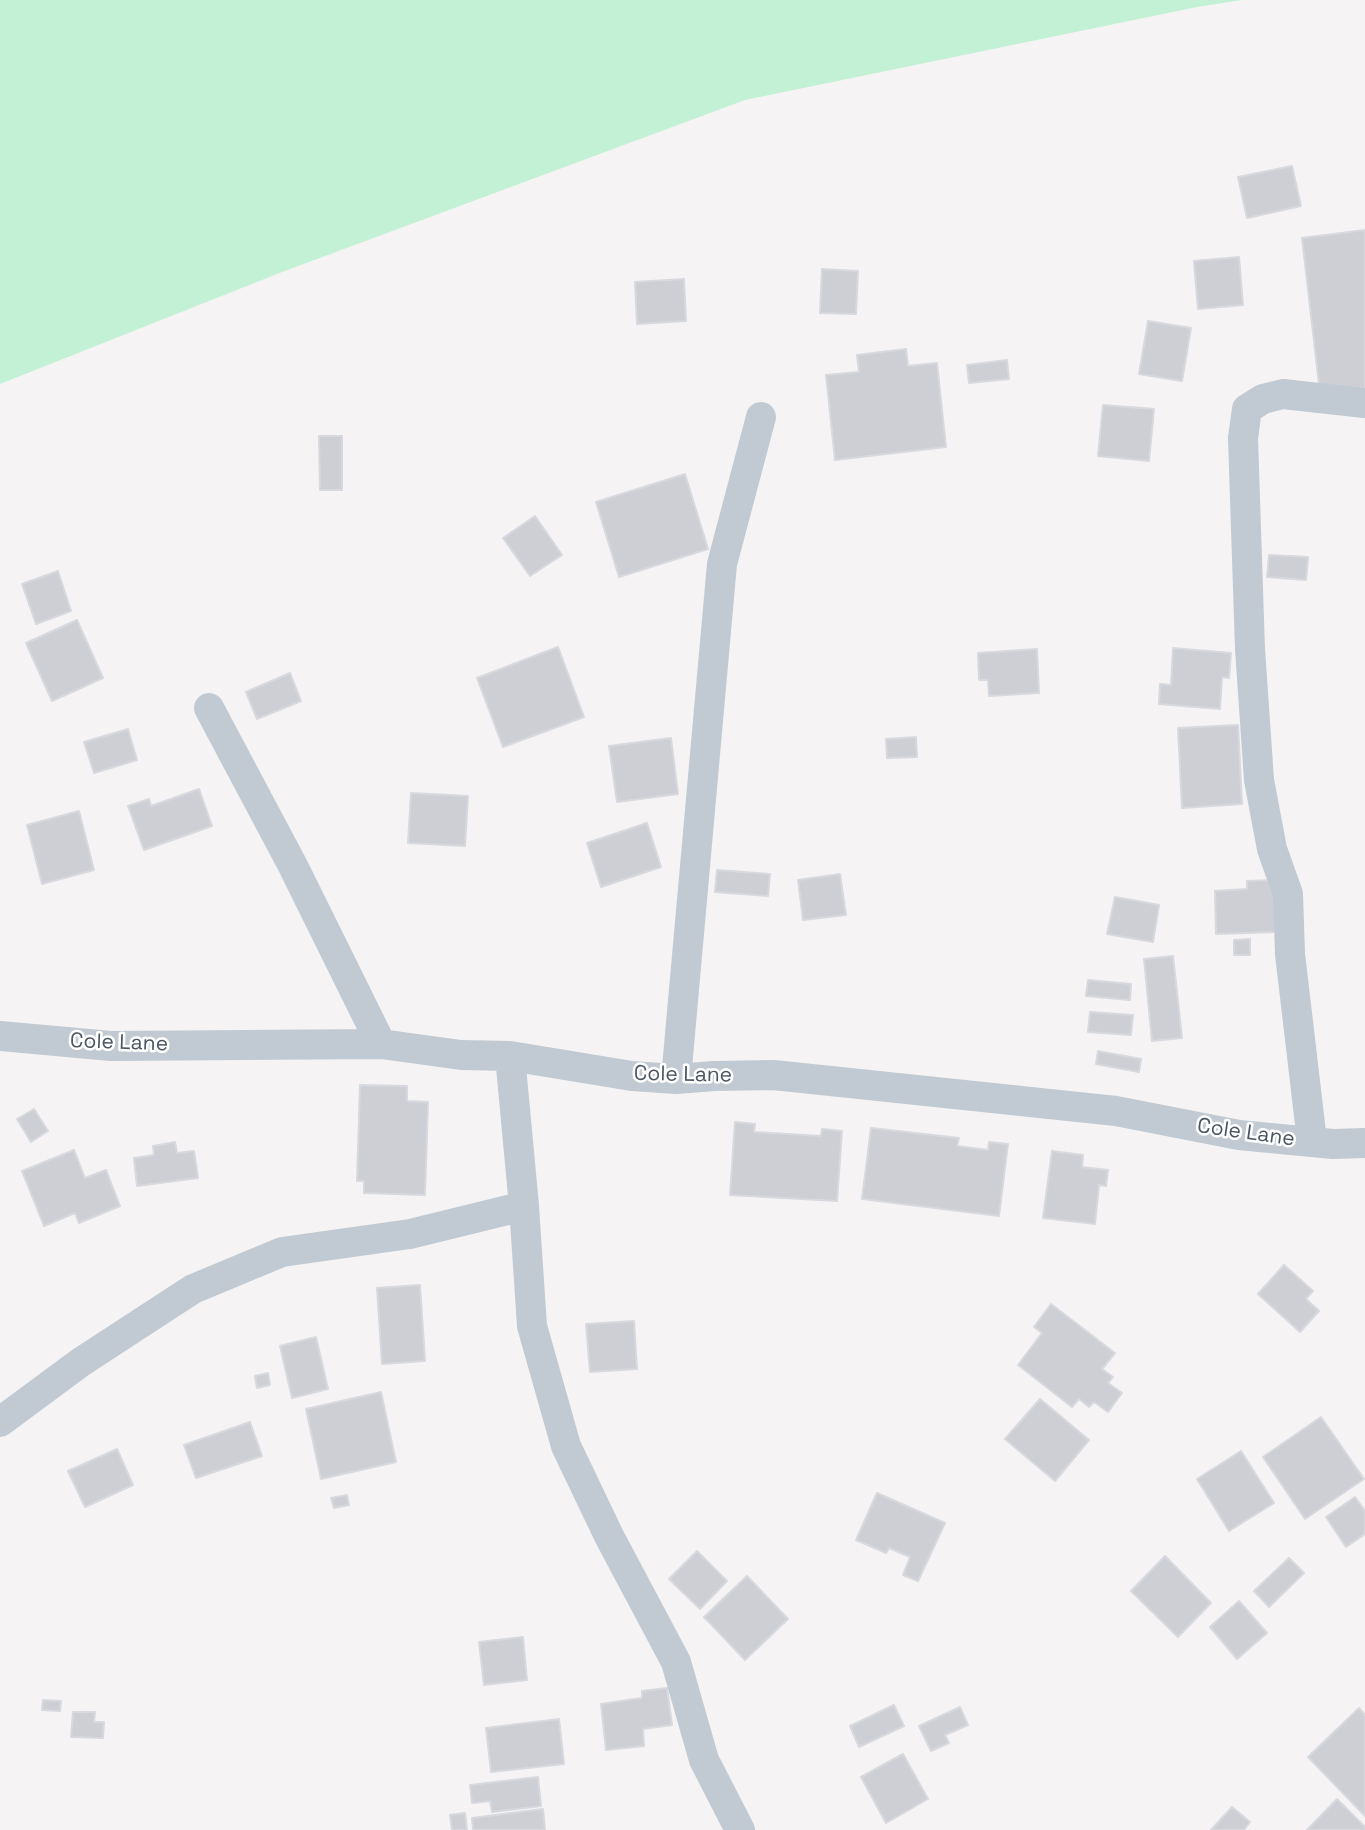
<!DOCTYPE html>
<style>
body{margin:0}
canvas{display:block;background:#f5f3f3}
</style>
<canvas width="1365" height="1830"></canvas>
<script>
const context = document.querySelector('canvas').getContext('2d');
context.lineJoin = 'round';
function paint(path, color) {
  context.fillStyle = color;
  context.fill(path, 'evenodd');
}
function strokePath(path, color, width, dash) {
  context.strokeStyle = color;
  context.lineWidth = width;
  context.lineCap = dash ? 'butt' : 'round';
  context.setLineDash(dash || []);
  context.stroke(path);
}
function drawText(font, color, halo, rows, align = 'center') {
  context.font = font + ' "Space Grotesk",sans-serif';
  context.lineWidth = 5;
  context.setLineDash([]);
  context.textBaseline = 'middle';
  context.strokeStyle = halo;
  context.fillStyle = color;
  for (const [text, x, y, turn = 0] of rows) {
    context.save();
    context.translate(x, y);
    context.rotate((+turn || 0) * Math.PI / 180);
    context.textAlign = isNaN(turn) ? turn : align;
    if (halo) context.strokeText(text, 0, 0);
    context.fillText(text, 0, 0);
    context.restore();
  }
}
paint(new Path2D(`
 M0 0H1242L1197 7 745 100 282 272 0 384Z`), '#c3f1d5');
const building = new Path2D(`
 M1292 166 1301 206 1247 218 1238 177Z
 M1365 230V388L1320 393 1302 238Z
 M1239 257 1243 305 1198 309 1194 261Z
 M822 269 858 271 856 314 820 313Z
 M684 279 686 321 637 324 635 282Z
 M1148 321 1191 328 1182 381 1139 374Z
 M906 349 908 366 937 363 946 447 835 460 826 375 859 372 857 355Z
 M1007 360 1009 379 969 383 967 365Z
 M1103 405 1154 409 1149 461 1098 456Z
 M319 436H342V490H320Z
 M685 474 708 549 619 577 596 502Z
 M535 516 562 555 530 576 503 538Z
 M1269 555 1308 557 1306 580 1267 577Z
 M58 571 71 611 36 624 22 584Z
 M77 620 103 678 52 701 26 643Z
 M558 647 584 717 503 747 477 678Z
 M1173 648 1231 653 1229 678 1222 677 1220 709 1159 704 1160 684 1171 685Z
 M1037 649 1039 693 989 696 988 680H979L978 653Z
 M290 673 301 701 257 719 246 692Z
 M1238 725 1242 804 1182 808 1178 728Z
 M128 729 137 760 94 773 84 742Z
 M916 737 917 757 887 758 886 739Z
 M671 738 678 794 617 802 609 746Z
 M199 789 212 826 144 850 128 806 149 799 151 806Z
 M411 793 468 796 465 846 408 843Z
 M79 811 94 870 42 884 27 825Z
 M647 823 661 867 601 887 587 843Z
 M717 870 770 874 768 896 715 892Z
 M840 874 846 915 803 920 798 880Z
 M1277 880 1278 932 1216 934 1215 891 1247 889V881Z
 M1115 897 1159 905 1153 942 1107 934Z
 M1250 939V955H1234V940Z
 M1173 956 1182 1038 1152 1041 1144 959Z
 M1088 980 1131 984 1130 1000 1086 996Z
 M1090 1012 1133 1015 1131 1035 1088 1032Z
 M1098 1051 1141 1059 1139 1072 1096 1064Z
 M360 1085 407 1086V1101L428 1102 425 1195 364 1193V1181H357Z
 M34 1109 48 1131 31 1142 17 1119Z
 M735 1122 755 1124 754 1132 821 1136 822 1129 842 1131 837 1201 730 1195Z
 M871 1128 959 1138 957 1146 988 1150 989 1142 1008 1144 999 1216 862 1199Z
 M175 1142 177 1153 194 1151 198 1178 137 1186 134 1158 154 1155 153 1146Z
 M74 1150 85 1178 106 1170 120 1206 79 1223 75 1213 44 1226 22 1171Z
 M1052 1151 1083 1155 1082 1167 1108 1170 1106 1186 1099 1185 1095 1224 1043 1218Z
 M1284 1265 1313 1291 1306 1299 1319 1311 1300 1332 1258 1294Z
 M420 1285 425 1361 382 1364 377 1288Z
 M1051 1304 1115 1353 1102 1369 1113 1377 1108 1383 1122 1393 1108 1412 1094 1402 1089 1407 1079 1399 1072 1407 1018 1365 1042 1333 1034 1327Z
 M634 1321 637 1369 590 1372 586 1324Z
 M316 1337 328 1389 292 1398 280 1346Z
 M268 1373 270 1385 257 1388 255 1376Z
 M381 1392 396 1462 321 1479 306 1409Z
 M1040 1399 1089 1440 1055 1481 1005 1439Z
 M1321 1417 1364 1479 1305 1519 1263 1457Z
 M250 1422 262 1456 196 1478 184 1445Z
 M117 1449 133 1485 85 1507 68 1471Z
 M1241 1451 1274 1503 1229 1531 1197 1479Z
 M877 1493 945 1523 918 1581 903 1575 910 1557 889 1548 886 1553 856 1540Z
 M347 1495 349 1505 334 1508 331 1498Z
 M1355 1497 1365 1511V1534L1346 1547 1326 1517Z
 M697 1551 727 1581 700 1609 669 1579Z
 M1165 1556 1211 1603 1178 1637 1131 1591Z
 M1289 1558 1304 1573 1269 1607 1254 1591Z
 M747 1576 788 1619 745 1660 704 1617Z
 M1239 1601 1267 1633 1237 1659 1210 1627Z
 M523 1637 527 1680 484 1685 479 1642Z
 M667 1688 672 1725 643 1729 644 1746 606 1750 601 1704 642 1698V1691Z
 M43 1700 61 1701 60 1711 42 1710Z
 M894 1705 904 1726 859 1747 850 1726Z
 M960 1707 968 1725 945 1735 949 1743 931 1751 919 1726Z
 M1359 1708 1365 1715V1816L1308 1757Z
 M73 1712H95L94 1722H104L103 1738 71 1737Z
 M559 1719 564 1764 491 1772 486 1728Z
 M903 1754 928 1799 886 1823 861 1777Z
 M538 1777 541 1806 492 1812 490 1801 472 1803 470 1785Z
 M1337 1799 1365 1827V1830H1307Z
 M1232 1807 1250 1822 1244 1830H1211Z
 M543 1809 545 1830H473L472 1818Z
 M465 1813 467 1830H452L450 1815Z`);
paint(building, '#cdcfd5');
strokePath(building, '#d7d9de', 2);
strokePath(new Path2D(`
 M209 708 293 866 381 1044
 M0 1036 111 1046 381 1044 461 1055 510 1056 632 1076 676 1079 714 1076 773 1075 869 1085 1116 1111 1239 1135 1333 1144 1365 1143
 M676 1079 722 564 761 417
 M1312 1141 1290 954 1288 894 1272 849 1259 780 1250 649 1243 438 1247 409 1263 399 1283 394 1365 403
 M524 1206 532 1326 566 1446 609 1536 676 1662 704 1760 740 1830
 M0 1422 81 1362 193 1289 282 1252 410 1234 524 1206 510 1056`), '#c1cad2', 30);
drawText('21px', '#4a5661', '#fff', [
 ["Cole Lane",119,1043,2],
 ["Cole Lane",683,1075,1],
 ["Cole Lane",1246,1133,8]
]);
</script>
